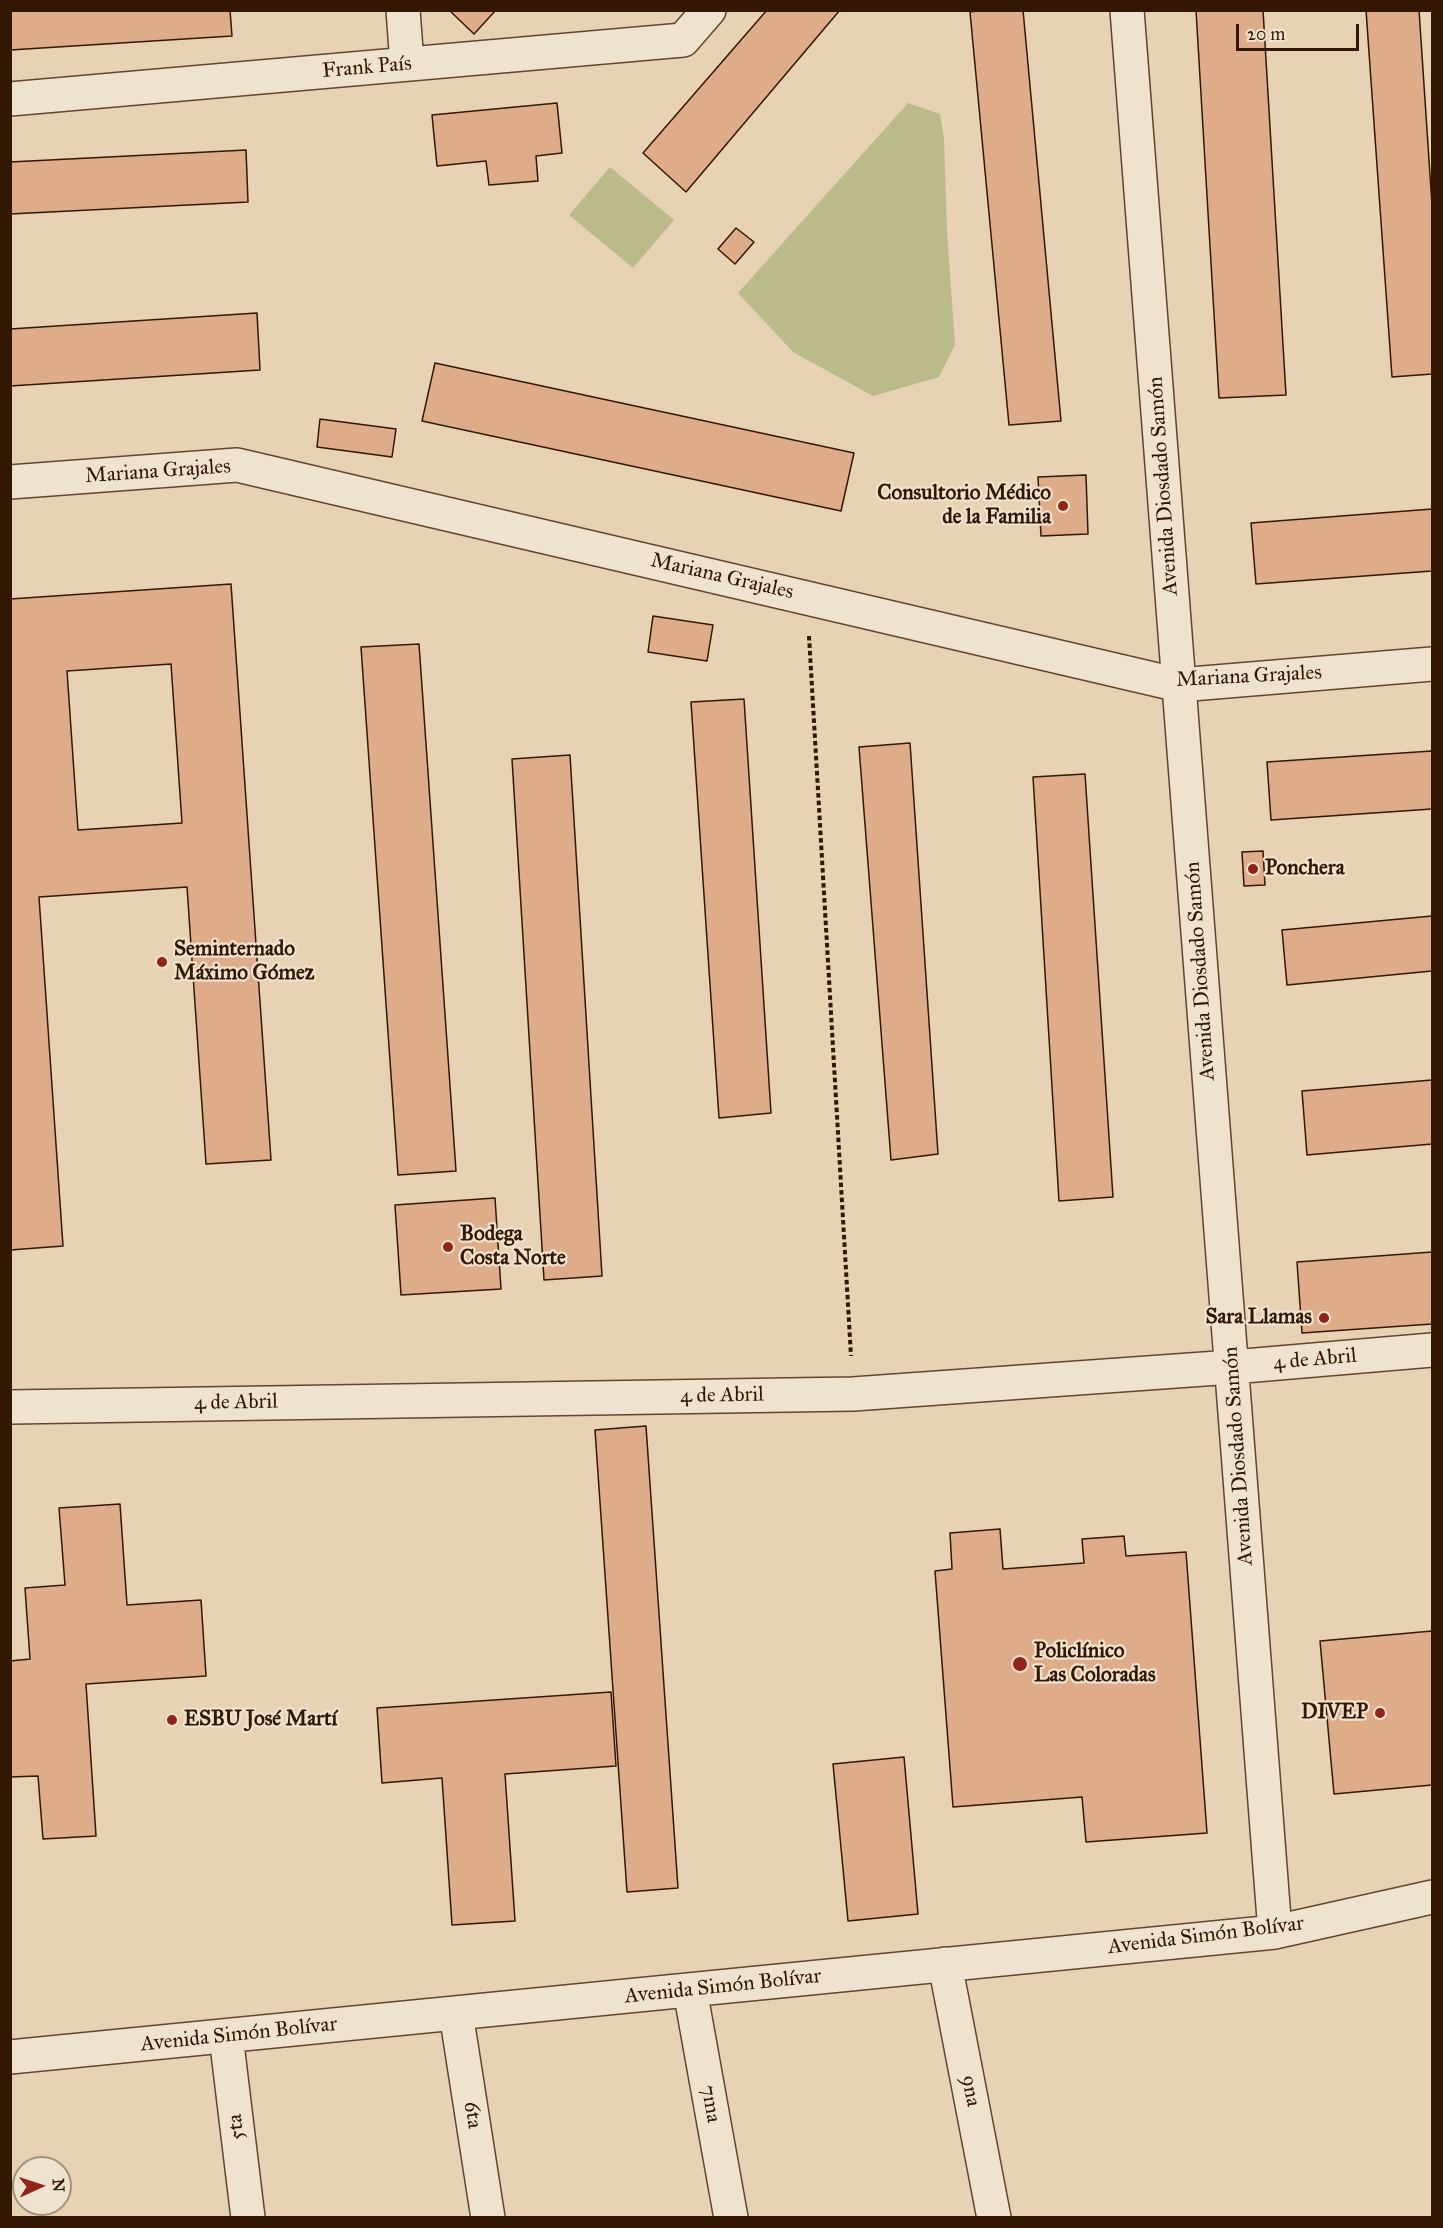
<!DOCTYPE html>
<meta charset="utf-8">
<style>
body{margin:0}
#map{position:relative;width:1443px;height:2228px;overflow:hidden;background:#e7d2b4;font-family:"IM FELL Great Primer",serif}
canvas{display:block}
.frame{position:absolute;inset:0;border:12px solid #341702;pointer-events:none}
.north{position:absolute;left:12px;top:2156px;width:60px;height:60px;box-sizing:border-box;background:#efe2ce;border:2px solid #a4917c;border-radius:50%;rotate:87deg;font-size:16px;font-weight:700;line-height:24px;text-align:center;color:#341702}
.north::after{content:'';display:block;margin:auto;width:21px;height:27px;background:#8f2418;clip-path:polygon(50% 0,100% 100%,50% 72%,0 100%)}
.scale{position:absolute;left:1236px;top:24px;width:123px;height:27px;box-sizing:border-box;border:3px solid #341702;border-top:0;padding-left:8px;font-size:18px;line-height:21px;white-space:nowrap;color:#341702;-webkit-text-stroke:4px #efe2ce;paint-order:stroke}
</style>
<div id="map">
<canvas width="1443" height="2228"></canvas>
<div class="frame"></div>
<div class="north">N</div>
<div class="scale">20 m</div>
</div>
<script>
const context = document.querySelector('canvas').getContext('2d');
context.lineJoin = 'round';
function paint(path, color) {
  context.fillStyle = color;
  context.fill(path, 'evenodd');
}
function strokePath(path, color, width, dash) {
  context.strokeStyle = color;
  context.lineWidth = width;
  context.lineCap = dash ? 'butt' : 'round';
  context.setLineDash(dash || []);
  context.stroke(path);
}
function drawText(font, color, halo, rows, align = 'center') {
  context.font = font + ' "IM FELL Great Primer",serif';
  context.lineWidth = 4.5;
  context.setLineDash([]);
  context.textBaseline = 'middle';
  context.strokeStyle = halo;
  context.fillStyle = color;
  for (const [text, x, y, turn = 0] of rows) {
    context.save();
    context.translate(x, y);
    context.rotate((+turn || 0) * Math.PI / 180);
    context.textAlign = isNaN(turn) ? turn : align;
    if (halo) context.strokeText(text, 0, 0);
    context.fillText(text, 0, 0);
    context.restore();
  }
}
paint(new Path2D(`
 M908 103 940 114 944 139 947 231 955 345 939 377 873 396 793 352 738 293Z
 M610 167 674 220 633 268 569 215Z`), '#baba8a');
const building = new Path2D(`
 M10 10H230L232 36 10 50Z
 M449 10H496L474 34Z
 M767 10H840L686 192 643 153Z
 M984 10H1023L1061 421 1009 425 970 12Z
 M1196 10H1263L1286 395 1219 398Z
 M1366 10H1419L1432 205V374L1392 377Z
 M557 103 562 153 536 156 538 181 489 185 486 161 437 166 432 115Z
 M246 150 248 202 10 214V162Z
 M736 228 754 242 735 264 718 249Z
 M257 313 260 370 10 386V329Z
 M435 363 854 453 841 511 422 421Z
 M320 419 396 429 392 457 317 447Z
 M1086 475 1088 534 1041 536 1038 477Z
 M1432 509V571L1256 584 1251 523Z
 M231 584 271 1160 206 1164 187 887 39 897 63 1246 10 1250V599ZM171 664 182 823 78 830 67 671Z
 M653 616 713 625 707 661 648 652Z
 M419 644 456 1171 398 1175 361 647Z
 M744 699 771 1113 719 1118 691 702Z
 M910 743 938 1154 891 1160 859 747Z
 M1432 751V809L1271 820 1267 762Z
 M570 755 602 1276 544 1280 512 759Z
 M1085 774 1113 1197 1059 1201 1033 777Z
 M1263 851 1265 885 1244 886 1242 852Z
 M1432 916V971L1287 985 1282 930Z
 M1432 1080V1144L1307 1155 1302 1091Z
 M495 1198 501 1289 401 1295 395 1205Z
 M1432 1252V1324L1302 1333 1297 1262Z
 M646 1426 678 1888 627 1892 595 1430Z
 M120 1504 127 1605 201 1600 206 1676 86 1684 96 1836 43 1839 38 1776 10 1777V1661L30 1659 25 1588 65 1585 59 1508Z
 M1000 1529 1003 1569 1084 1563 1082 1539 1124 1536 1126 1556 1186 1552 1207 1833 1086 1842 1082 1797 953 1807 935 1571 952 1569 950 1533Z
 M1432 1631V1785L1334 1794 1320 1641Z
 M611 1692 616 1766 505 1774 515 1921 452 1925 442 1778 382 1783 377 1708Z
 M904 1757 918 1914 848 1921 833 1764Z`);
paint(building, '#deac88');
strokePath(building, '#341702', 1.5);
const minor = new Path2D(`
 M403 10 407 64
 M1127 10 1275 1932
 M10 99 683 40 709 10
 M10 1407 853 1394 1232 1367 1432 1350
 M945 1964 994 2218
 M690 1990 731 2218
 M456 2013 488 2218
 M226 2036 248 2218
 M10 2057 1275 1932 1432 1897`);
const tertiary = new Path2D(`
 M10 482 237 465 1179 685 1432 664`);
strokePath(minor, '#61462e', 36);
strokePath(tertiary, '#61462e', 36);
strokePath(new Path2D(`
 M809 636 851 1356`), '#341702', 4, [4.5, 3]);
strokePath(minor, '#efe2ce', 33);
strokePath(tertiary, '#efe2ce', 33);
for (const [x, y, r, color] of [
 [1063,506,6,"#8f2418"],
 [1253,869,6,"#8f2418"],
 [162,962,6,"#8f2418"],
 [448,1247,6,"#8f2418"],
 [1324,1318,6,"#8f2418"],
 [1020,1664,8,"#8f2418"],
 [1380,1713,6,"#8f2418"],
 [172,1720,6,"#8f2418"]
]) {
  const dot = new Path2D();
  dot.arc(x, y, r, 0, 2 * Math.PI);
  context.fillStyle = color;
  context.fill(dot);
  strokePath(dot, '#efe2ce', 2);
}
drawText('21px', '#341702', '#efe2ce', [
 ["Frank País",367,68,-5],
 ["Mariana Grajales",158,472,-4],
 ["Avenida Diosdado Samón",1164,486,-94],
 ["Mariana Grajales",722,577,13],
 ["Mariana Grajales",1249,677,-3],
 ["Avenida Diosdado Samón",1201,971,-94],
 ["4 de Abril",1315,1360,-5],
 ["4 de Abril",722,1396,-1],
 ["4 de Abril",236,1403,-1],
 ["Avenida Diosdado Samón",1239,1456,-94],
 ["Avenida Simón Bolívar",1206,1936,-7],
 ["Avenida Simón Bolívar",723,1987,-6],
 ["Avenida Simón Bolívar",239,2035,-6],
 ["9na",970,2091,79],
 ["7ma",710,2104,80],
 ["6ta",472,2115,81],
 ["5ta",237,2127,-97]
]);
drawText('bold 21px', '#341702', '#efe2ce', [
 ["Consultorio Médico",1051,494,"right"],
 ["de la Familia",1051,518,"right"],
 ["Ponchera",1265,869],
 ["Seminternado",174,950],
 ["Máximo Gómez",174,974],
 ["Bodega",460,1235],
 ["Costa Norte",460,1259],
 ["Sara Llamas",1312,1318,"right"],
 ["Policlínico",1034,1652],
 ["Las Coloradas",1034,1676],
 ["DIVEP",1368,1713,"right"],
 ["ESBU José Martí",184,1720]
], 'left');
</script>
